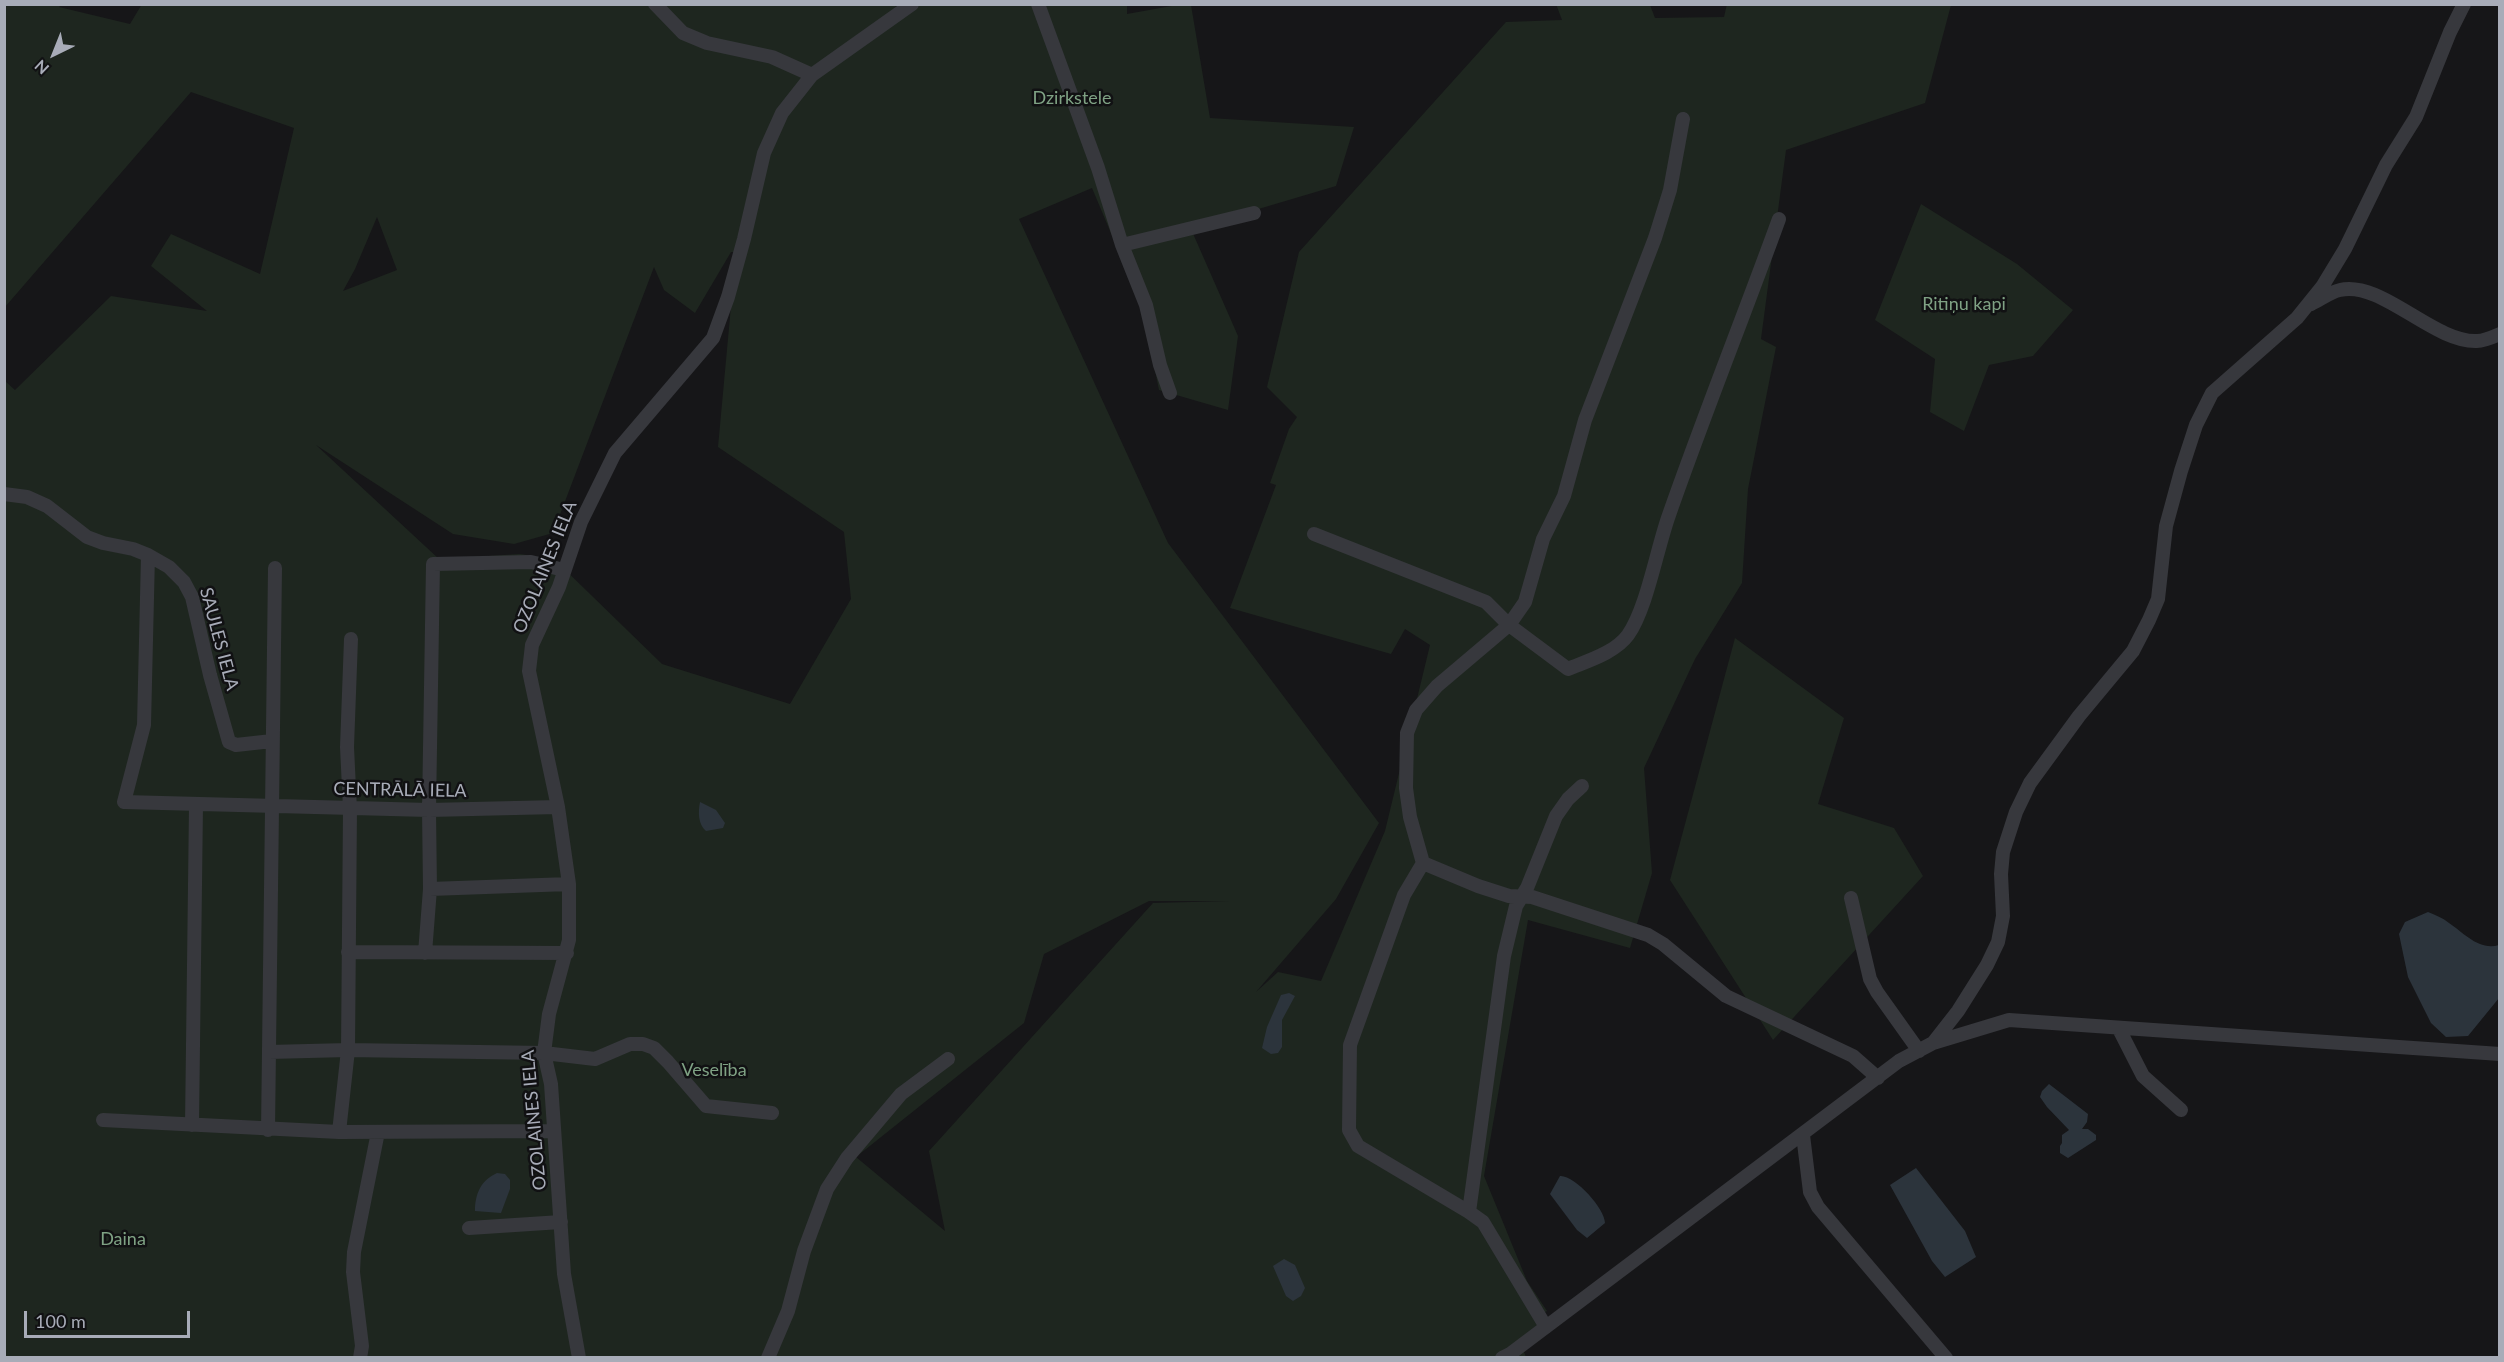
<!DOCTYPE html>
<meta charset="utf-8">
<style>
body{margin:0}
#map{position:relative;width:2504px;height:1362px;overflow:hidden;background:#161618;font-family:Lato,sans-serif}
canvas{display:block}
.frame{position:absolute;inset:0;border:6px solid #a8acb8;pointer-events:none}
.north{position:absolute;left:24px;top:24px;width:60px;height:60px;-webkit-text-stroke:4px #111113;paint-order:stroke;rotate:223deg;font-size:16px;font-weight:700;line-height:24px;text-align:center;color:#a8acb8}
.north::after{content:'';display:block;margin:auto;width:21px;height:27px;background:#a8acb8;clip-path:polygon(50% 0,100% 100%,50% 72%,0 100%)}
.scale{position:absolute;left:24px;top:1311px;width:166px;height:27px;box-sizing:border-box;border:3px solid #a8acb8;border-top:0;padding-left:8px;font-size:18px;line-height:21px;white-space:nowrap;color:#a8acb8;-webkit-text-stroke:4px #111113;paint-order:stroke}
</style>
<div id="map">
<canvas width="2504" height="1362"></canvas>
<div class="frame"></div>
<div class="north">N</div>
<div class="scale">100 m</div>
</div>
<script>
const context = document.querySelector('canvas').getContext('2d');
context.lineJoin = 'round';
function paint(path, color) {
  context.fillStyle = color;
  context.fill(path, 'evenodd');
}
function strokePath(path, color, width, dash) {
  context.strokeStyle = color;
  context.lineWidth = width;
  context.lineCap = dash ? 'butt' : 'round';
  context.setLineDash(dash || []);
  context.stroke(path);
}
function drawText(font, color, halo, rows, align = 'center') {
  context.font = font + ' Lato,sans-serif';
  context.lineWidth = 5;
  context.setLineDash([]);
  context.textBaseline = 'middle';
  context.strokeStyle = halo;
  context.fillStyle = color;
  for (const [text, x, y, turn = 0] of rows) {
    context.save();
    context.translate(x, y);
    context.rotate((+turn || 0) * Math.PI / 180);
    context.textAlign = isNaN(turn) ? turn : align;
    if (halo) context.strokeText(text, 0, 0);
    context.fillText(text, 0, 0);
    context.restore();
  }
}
paint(new Path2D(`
 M142 4H894L902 15 919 4H1127V14L1177 5H1191L1210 118 1354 127 1336 186 1191 229 1238 336 1228 410 1159 390 1142 307 1092 188 1019 219 1168 543 1379 823 1336 899 1256 992 1278 972 1321 981 1385 831 1430 645 1405 629 1391 654 1230 608 1276 485 1270 483 1289 429 1297 417 1267 387 1299 252 1506 22 1562 20 1556 4 1650 5 1655 18 1724 17 1727 4 1951 5 1925 103 1786 150 1761 339 1776 347 1748 489 1742 583 1695 659 1644 768 1652 873 1630 948 1528 920 1484 1176 1527 1281 1547 1311 1541 1315 1546 1327 1520 1343 1526 1357H5V381L15 390 111 296 207 311 151 266 171 234 260 274 294 128 191 92 5 307V5H61L59 7 130 24ZM377 217 397 270 343 291 355 269ZM731 252H736L718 447 844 532 851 599 790 704 662 664 554 559 520 554 439 559 316 445 453 534 514 544 553 533 654 267 664 290 695 313ZM1149 901H1229L1153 903 929 1151 945 1231 856 1157 1024 1023 1044 954Z
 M1921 204 2017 264 2073 310 2033 356 1989 365 1964 431 1930 412 1935 359 1875 320Z
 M1735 638 1844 718 1818 804 1894 828 1923 876 1773 1040 1670 880Z`), '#1e261f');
paint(new Path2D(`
 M700 802 716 810 725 823 723 828 706 831C698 824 698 812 700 802Z
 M2428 912C2435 915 2443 918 2449 923 2464 933 2479 951 2499 945V998L2468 1036 2446 1037 2431 1023 2408 977 2399 934 2405 922Z
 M1289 993 1295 996 1282 1020V1047L1278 1053 1271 1054 1262 1048 1267 1027 1281 995Z
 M2049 1084 2088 1114 2087 1122 2082 1129H2088L2096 1135V1140L2068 1158 2060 1153V1146L2062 1143V1135L2069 1130 2047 1107 2040 1097 2042 1091Z
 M1916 1168 1965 1231 1976 1257 1945 1277 1932 1261 1890 1185Z
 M497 1173 505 1174 510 1180V1189L501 1213 475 1211C475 1194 481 1180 497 1173Z
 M1560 1176C1575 1175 1605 1209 1605 1223L1587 1238 1577 1230 1550 1194Z
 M1284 1259 1295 1265 1305 1288 1301 1296 1293 1301 1286 1296 1273 1266Z`), '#2c343c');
strokePath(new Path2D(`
 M655 4 683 33 707 43 772 57 812 75
 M1038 4 1098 168 1122 245 1146 305 1160 365 1170 393
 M1122 245 1254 213
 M2311 304C2320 300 2330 292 2340 290 2381 280 2434 343 2477 341 2484 341 2493 337 2500 334
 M4 494 27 497 47 506 87 537 103 543 133 549 148 555 169 567 184 582 192 597 210 675 229 742 236 745 272 741
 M1314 534 1486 602 1509 625 1568 669C1587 661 1615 653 1628 635 1647 608 1657 548 1669 515 1704 415 1743 318 1779 219
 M148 555 144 725 124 802 429 810 558 807
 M1423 863 1478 886 1509 896 1532 897 1648 935 1663 944 1726 996 1853 1056 1878 1078
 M430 889 569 884
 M1851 898 1870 979 1877 992 1919 1051
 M348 952 567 953
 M425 953 430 889 429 810 433 564 531 562 564 570
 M2119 1029 2143 1076 2181 1110
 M1933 1043 1958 1011 1987 965 1998 942 2003 916 2001 874 2003 852 2016 812 2030 783 2079 716 2133 651 2149 620 2158 599 2166 526 2181 471 2196 425 2212 393 2297 318 2322 287 2345 249 2386 165 2416 117 2450 32 2464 4
 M269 1052 348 1050 544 1053 595 1059 630 1044H643L654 1048 668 1062 706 1106 772 1113
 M103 1120 339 1132 554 1131
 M192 1125 196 805
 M268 1130 275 568
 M339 1132 348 1050 350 809 347 747 351 639
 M1803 1135 1810 1192 1818 1207 1946 1358
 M1469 1212 1358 1146 1349 1130 1350 1045 1404 895 1423 863 1410 817 1406 788 1407 733 1416 710 1437 686 1509 625 1525 602 1543 539 1564 496 1585 420 1655 238 1670 190 1683 119
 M469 1228 561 1222
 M1546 1327 1483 1222 1469 1212 1504 956 1516 906 1527 888 1556 816 1568 799 1582 786
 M360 1358 362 1346 353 1272 354 1252 378 1132
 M579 1358 564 1274 551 1084 544 1053 549 1014 569 940V884L558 807 529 671 532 645 559 587 581 522 615 453 713 338 728 297 744 239 764 153 782 113 812 75 912 4
 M768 1358 788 1311 804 1251 827 1189 847 1158 901 1094 948 1059
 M1502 1358 1510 1354 1899 1061 1933 1043 2009 1020 2500 1054`), '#37383d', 14);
drawText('18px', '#7fa284', '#111113', [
 ["Dzirkstele",1072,98],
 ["Ritiņu kapi",1964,304],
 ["Veselība",714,1070],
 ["Daina",123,1239]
]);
drawText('18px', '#a8acb8', '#111113', [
 ["OZOLAINES IELA",545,567,-68],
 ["SAULES IELA",219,639,75],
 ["CENTRĀLĀ IELA",400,790,1],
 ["OZOLAINES IELA",534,1120,-95]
]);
</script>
